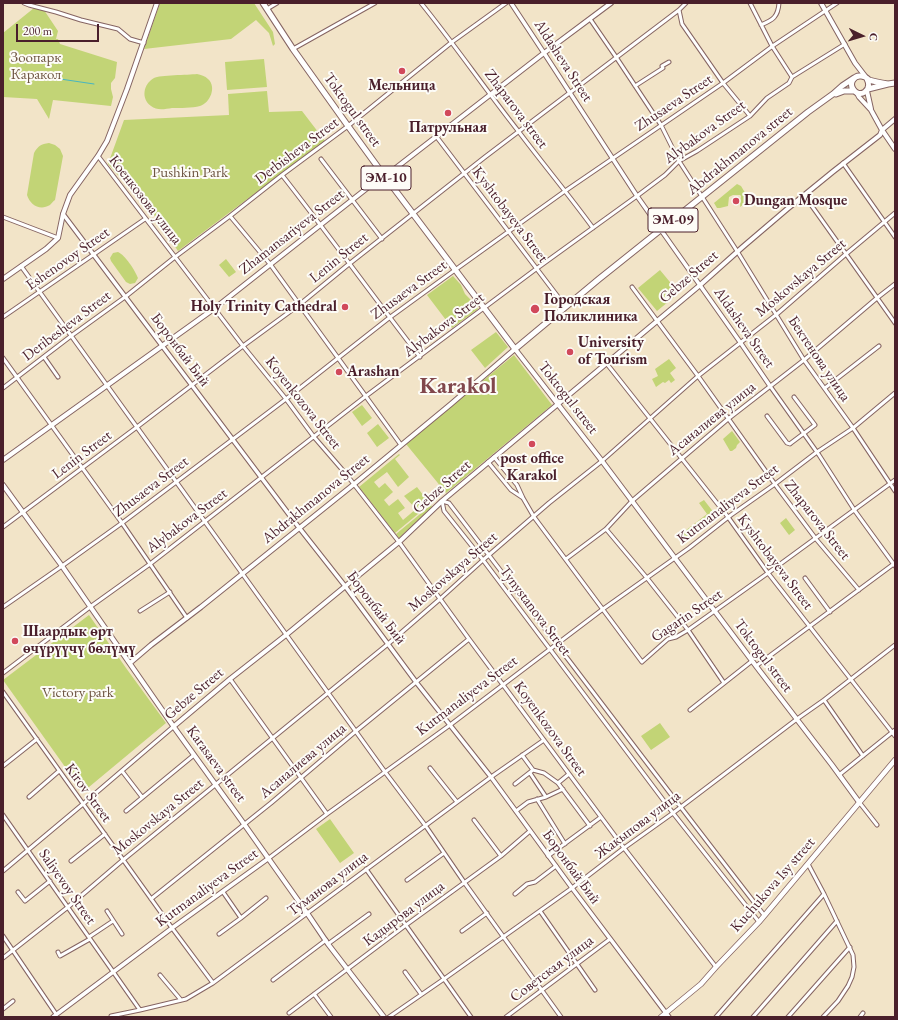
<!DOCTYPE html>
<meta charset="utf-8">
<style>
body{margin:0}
#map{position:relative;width:898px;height:1020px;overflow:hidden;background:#f2e4c8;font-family:"EB Garamond",serif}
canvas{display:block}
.frame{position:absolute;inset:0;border:4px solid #4a1f2b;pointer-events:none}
.north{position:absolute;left:842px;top:16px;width:40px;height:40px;-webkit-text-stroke:3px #fdfcf7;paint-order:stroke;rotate:95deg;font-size:11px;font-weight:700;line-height:16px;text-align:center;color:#4a1f2b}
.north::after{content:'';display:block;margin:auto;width:14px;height:18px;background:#4a1f2b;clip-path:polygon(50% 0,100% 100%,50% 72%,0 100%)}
.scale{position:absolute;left:16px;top:24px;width:83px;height:18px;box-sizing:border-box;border:2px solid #4a1f2b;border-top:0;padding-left:5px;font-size:12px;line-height:14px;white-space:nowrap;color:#4a1f2b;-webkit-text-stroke:3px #fdfcf7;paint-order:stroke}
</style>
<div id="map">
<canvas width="898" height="1020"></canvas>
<div class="frame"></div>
<div class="north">С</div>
<div class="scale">200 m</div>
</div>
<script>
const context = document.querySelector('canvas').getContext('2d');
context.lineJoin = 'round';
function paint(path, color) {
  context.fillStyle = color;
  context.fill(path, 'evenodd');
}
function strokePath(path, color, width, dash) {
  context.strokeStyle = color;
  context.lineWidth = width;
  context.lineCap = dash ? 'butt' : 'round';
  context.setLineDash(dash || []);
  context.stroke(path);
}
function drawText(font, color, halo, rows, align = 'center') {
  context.font = font + ' "EB Garamond",serif';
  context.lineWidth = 4;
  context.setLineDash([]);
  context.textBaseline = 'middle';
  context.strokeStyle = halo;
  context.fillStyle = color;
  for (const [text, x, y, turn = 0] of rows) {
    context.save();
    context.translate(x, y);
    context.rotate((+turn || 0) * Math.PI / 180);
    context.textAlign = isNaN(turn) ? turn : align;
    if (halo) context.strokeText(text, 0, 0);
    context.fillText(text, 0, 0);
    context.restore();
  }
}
paint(new Path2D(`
 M160 3H254L273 32 275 44 273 46 269 33 256 20 231 39 144 49Z
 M34 8 44 10 58 31 56 39H58L60 44 117 62 115 78 111 83V89L113 97 111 106 53 100 49 119 37 99 3 97V33Z
 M264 59 267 87 227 90 225 62Z
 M197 74C201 75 205 76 208 79 217 87 210 103 200 106 192 108 180 108 172 108 165 109 157 111 151 106 141 99 143 84 154 78 160 75 188 75 197 74Z
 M267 91 269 112 302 111 325 141 178 251 154 215 108 164 124 120 229 115 228 94Z
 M49 143 55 145 60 149 63 156 55 200C53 201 52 203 50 205 40 211 30 205 27 195L34 153C38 146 41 144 49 143Z
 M737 184 741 186 747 196 744 199V204L740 207 741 196 740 195H733L729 197 728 206 720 208H717L714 203Z
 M118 252C125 255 135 270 138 278L135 283 130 284 126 282 111 261 110 258 113 253Z
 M226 259 236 272 229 277 219 265Z
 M660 270 679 293 657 311 638 288Z
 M453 276 461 285 465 294 472 301 478 309 452 328 427 295Z
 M496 332 508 347 485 368 471 350Z
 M514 355 552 405 446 493 406 444Z
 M669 359 676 368 670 373 675 380 671 383 669 380 665 383 663 382 656 387 652 379 658 376 655 369Z
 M362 405 372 418 362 426 352 412Z
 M378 424 389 438 377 447 367 433Z
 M732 431 740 442 737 445 736 448 732 451H730L723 439Z
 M399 454 400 455 395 459 409 477 398 487 387 472 374 482 379 488 385 483 393 492 384 500 389 506 398 499 405 508 398 513 403 520 416 509 404 496 417 487 430 504 395 533 359 487Z
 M704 500 718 518 687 541 681 534 707 514 699 503Z
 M431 505 432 507 399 538 396 534Z
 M786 518 795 530 789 535 780 523Z
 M89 615 126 668 166 723 83 792 3 680Z
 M660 723 670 737 651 750 641 736Z
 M330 819 354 853 340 863 316 829Z`), '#c2d476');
strokePath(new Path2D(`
 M40 76 94 84`), '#47b6c0', 1);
const minor = new Path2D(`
 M24 3 29 5 56 12 81 20 118 29 130 39 144 43
 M421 3C455 45 485 89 519 132 543 164 569 195 593 228
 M750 3 772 46 792 77
 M267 9 277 3
 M679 10 682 24 723 83 750 116
 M590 19 616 57 661 125 679 161 737 251 804 360 853 428 895 491
 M761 25C773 20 778 17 779 3
 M293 49 375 3
 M635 86 663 68 662 66 669 62
 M436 136 565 306
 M98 156 243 346 286 399 314 437 346 474 399 542 469 639 624 848 716 967
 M321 159 382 239
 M843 163 895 237
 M282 175C329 235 373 296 420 357
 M804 195 846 254 895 323
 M230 216 270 264 401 445
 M3 217 58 238
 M21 266 385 772 425 825 464 882 561 1017
 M632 287 698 376 777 487 816 539 859 590
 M3 317 145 219
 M44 357 58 377
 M3 358 122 523 187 618
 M607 364 728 517 768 573 895 736
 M770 386 819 455 855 511 895 566
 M3 388 71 336 125 297 175 257 230 216 282 175 348 126 452 42 506 3
 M825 388 879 346
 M767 416 787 443 790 444 791 443 815 425 794 397
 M494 457 517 485 523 498 534 517 642 662 668 639 676 637 688 630 768 573 895 480
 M488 462 511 490 523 498
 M3 527 137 427 243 346 299 305 349 264 485 157 679 10 686 3
 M606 529 647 578 688 630 724 683
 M566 559 606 529 632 501 728 419 804 360 877 298 895 284
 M805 578 830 612
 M3 607 62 566 122 523 286 399 389 318 455 270 565 191 723 83 774 45 837 3
 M140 611 170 592
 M756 666 895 563
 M3 673 90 607 150 564 366 396 536 269 637 196 665 175 679 161 697 151 750 116 767 98 789 83 792 77 845 44
 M230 679 327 814
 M3 692 172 928 213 983
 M824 700 863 756
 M690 710 752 661
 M3 766 37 739
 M430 768 457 802
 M533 770 544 773 558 783 590 826
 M122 771 142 797
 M530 773 546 797
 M839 775 895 730
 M558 783 569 774
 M515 784 533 770 522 755
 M29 797 59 771
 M537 799 565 844
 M859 802 877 825
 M126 811 194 755
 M516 811 528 802 546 797 563 789
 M3 815 140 1010
 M474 820 501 856
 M548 856 601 817
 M269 858 327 814 450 725 603 609 689 548 731 515 775 484 817 452 853 428 895 393
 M71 861 105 834
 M808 864 824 894 853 955 854 967 852 977 848 986 838 1001 823 1017
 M366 869 471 1017
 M3 871 83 804 173 727
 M407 880 444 853
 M18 892 25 901 50 881
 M515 894 527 884 535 882 556 866
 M151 899 271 803 356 731 469 639
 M107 911 122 934
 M540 911 595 990
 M241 918 266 898
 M759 922 673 813 483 560 444 511 442 501 449 503C554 640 658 779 764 915
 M462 931 487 913
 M219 934 241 918 223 892
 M3 936 56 1014
 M89 937 113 921
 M328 944 369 914
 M58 952 60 956 90 939
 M3 958 68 907 123 860 388 644 440 599 483 560 549 503 602 461 698 376 777 314 846 254 895 213
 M405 972 421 994
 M160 975 181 1000
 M273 980 326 940
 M314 994 331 1017
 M3 1009 13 1001
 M289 1013 406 925 501 856 530 831
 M111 1016 140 1010 186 999 213 983 491 777 544 740
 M389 1017 444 979 572 888 624 848 673 813 797 719 824 700 895 645
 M506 1017 610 939
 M716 1017 824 894
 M753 1017 837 921
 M788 1017 850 947
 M860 1017 863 1013`);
const tertiary = new Path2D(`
 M511 3 544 53 637 196 740 342 770 386
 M63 214 297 525 345 586 416 682 491 777 572 888 669 1017
 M53 1017 172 928 269 858`);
const secondary = new Path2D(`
 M821 3 855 63 865 76
 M867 91 871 109
 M857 93 859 97 871 110 882 130 895 149
 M3 279 46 249 58 238 63 214 70 195 98 156 107 141 127 89 157 3
 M3 460 215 308 380 178 388 174 544 53 611 3
 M3 485 62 566 176 730 244 824 307 913 328 944 384 1017
 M130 663 151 645 201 607 353 485 451 404 515 349 602 461 759 670 832 765 859 802
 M173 727 230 679 286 635 399 542 442 501 699 286C757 233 817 183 880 135L882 130 895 119`);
const primary = new Path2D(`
 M661 1017 701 984 716 967 759 922 895 760`);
const trunk = new Path2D(`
 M263 3 293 49 348 126 380 170 515 349 599 279 808 112 833 94 842 86 854 78
 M867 79C873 91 859 99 853 89 849 83 854 75 861 76 864 76 867 78 869 80 876 82 882 83 888 84
 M868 89 888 84 895 83
 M836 94 844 91H854`);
strokePath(minor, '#856462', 5);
strokePath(tertiary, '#856462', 5.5);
strokePath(secondary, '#856462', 6);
strokePath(primary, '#856462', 6);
strokePath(trunk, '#856462', 7);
strokePath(minor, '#fff', 3);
strokePath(tertiary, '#fff', 3.5);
strokePath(secondary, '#fff', 4);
strokePath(primary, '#fff', 4.5);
strokePath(trunk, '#fff', 5);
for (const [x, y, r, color] of [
 [402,71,4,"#d1495b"],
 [448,113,4,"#d1495b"],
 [736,201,4,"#d1495b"],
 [345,307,4,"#d1495b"],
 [535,309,5,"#d1495b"],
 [570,352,4,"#d1495b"],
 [339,372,4,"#d1495b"],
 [532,444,4,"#d1495b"],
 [15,641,4,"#d1495b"]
]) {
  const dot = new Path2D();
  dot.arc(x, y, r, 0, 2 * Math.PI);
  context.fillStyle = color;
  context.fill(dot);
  strokePath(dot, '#fdfcf7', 1.5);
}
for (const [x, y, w] of [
 [386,178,50],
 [673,220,50]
]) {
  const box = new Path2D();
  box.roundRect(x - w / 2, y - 12, w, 24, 3);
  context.fillStyle = '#fdfcf7';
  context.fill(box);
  strokePath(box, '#4a1f2b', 1);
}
drawText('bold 14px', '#4a1f2b', null, [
 ["ЭМ-10",386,178],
 ["ЭМ-09",673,220]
]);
drawText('15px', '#6e5542', '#fdfcf7', [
 ["Зоопарк",36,58],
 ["Каракол",36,75],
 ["Pushkin Park",190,173],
 ["Victory park",78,693]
]);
drawText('15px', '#4a1f2b', '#fdfcf7', [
 ["Aldasheva Street",563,61,57],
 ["Zhusaeva Street",674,103,-34],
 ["Zhaparova street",516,109,53],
 ["Toktogul street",352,110,54],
 ["Alybakova Street",705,132,-36],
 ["Derbisheva Street",297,151,-37],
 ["Abdrakhmanova street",740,151,-39],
 ["Коенкозова улица",145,200,52],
 ["Kyshtobayeva Street",510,215,53],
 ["Zhamansariyeva Street",292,232,-38],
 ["Lenin Street",339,258,-39],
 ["Eshenovoy Street",68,259,-35],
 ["Gebze Street",689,277,-41],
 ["Moskovskaya Street",801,278,-40],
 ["Zhusaeva Street",409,290,-36],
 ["Alybakova Street",444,325,-37],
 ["Deribesheva Street",67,326,-37],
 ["Aldasheva Street",744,328,55],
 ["Боронбай Бий",180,350,53],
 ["Бектенова улица",819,359,56],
 ["Toktogul street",568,398,52],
 ["Koyenkozova Street",303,403,52],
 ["Асаналиева улица",712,419,-39],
 ["Lenin Street",82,455,-37],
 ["Zhusaeva Street",151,487,-37],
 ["Gebze Street",442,487,-42],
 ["Abdrakhmanova Street",316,499,-39],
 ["Kutmanaliyeva Street",728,504,-37],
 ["Zhaparova Street",817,520,52],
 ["Alybakova Street",187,521,-37],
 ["Kyshtobayeva Street",775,562,53],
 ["Moskovskaya Street",453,572,-41],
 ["Боронбай Бий",376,608,53],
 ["Tynystanova Street",535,611,53],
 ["Gagarin Street",687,616,-34],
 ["Toktogul street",763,656,53],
 ["Gebze Street",194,694,-40],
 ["Kutmanaliyeva Street",467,696,-37],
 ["Koyenkozova Street",550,729,54],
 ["Асаналиева улица",303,761,-40],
 ["Karasaeva street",216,764,54],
 ["Kirov Street",88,793,54],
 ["Moskovskaya Street",158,817,-39],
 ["Жакыпова улица",638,825,-37],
 ["Боронбай Бий",571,867,54],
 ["Туманова улица",328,884,-37],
 ["Kuchukova Isy street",773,885,-49],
 ["Saliyevoy Street",67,887,55],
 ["Kutmanaliyeva Street",207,888,-36],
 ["Кадырова улица",404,914,-37],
 ["Советская улица",552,969,-37]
]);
drawText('bold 15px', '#4a1f2b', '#fdfcf7', [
 ["Мельница",402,86,"center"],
 ["Патрульная",448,128,"center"],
 ["Dungan Mosque",744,201],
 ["Городская",544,300],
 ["Поликлиника",544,317],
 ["Holy Trinity Cathedral",337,307,"right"],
 ["University",578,343],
 ["of Tourism",578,360],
 ["Arashan",347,372],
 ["post office",532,459,"center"],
 ["Karakol",532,476,"center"],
 ["Шаардык өрт",23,632],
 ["өчүрүүчү бөлүмү",23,649]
], 'left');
drawText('bold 23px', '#81474c', '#fdfcf7', [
 ["Karakol",458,387]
]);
</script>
